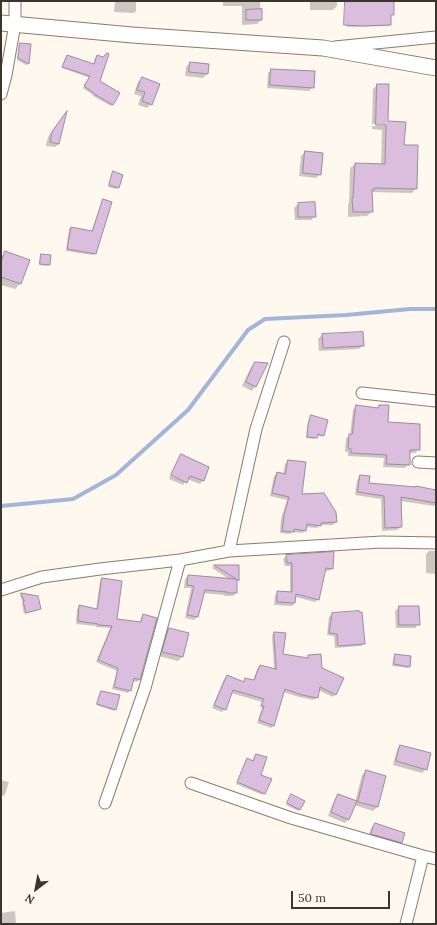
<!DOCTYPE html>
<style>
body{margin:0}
#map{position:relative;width:437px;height:925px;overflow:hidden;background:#fef8ef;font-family:Lora,serif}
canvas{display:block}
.frame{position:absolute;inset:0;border:2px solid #3b362d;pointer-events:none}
.north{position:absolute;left:16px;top:869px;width:40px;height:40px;-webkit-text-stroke:3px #fef8ef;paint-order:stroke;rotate:212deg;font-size:11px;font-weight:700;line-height:16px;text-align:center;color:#3b362d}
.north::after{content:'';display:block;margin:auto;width:14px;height:18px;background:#3b362d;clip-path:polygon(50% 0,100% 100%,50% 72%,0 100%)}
.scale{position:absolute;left:291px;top:891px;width:99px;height:18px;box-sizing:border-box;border:2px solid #3b362d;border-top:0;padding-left:5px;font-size:12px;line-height:14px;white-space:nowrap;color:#3b362d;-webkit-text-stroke:3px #fef8ef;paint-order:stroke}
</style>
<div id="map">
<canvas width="437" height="925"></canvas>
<div class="frame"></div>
<div class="north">N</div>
<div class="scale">50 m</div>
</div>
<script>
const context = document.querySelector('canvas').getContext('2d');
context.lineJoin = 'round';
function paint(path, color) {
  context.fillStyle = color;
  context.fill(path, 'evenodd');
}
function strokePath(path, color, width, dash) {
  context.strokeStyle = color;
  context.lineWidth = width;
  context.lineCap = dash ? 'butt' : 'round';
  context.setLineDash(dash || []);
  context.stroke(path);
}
paint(new Path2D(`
 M115 1H136V11L134 13 114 12Z
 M223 1H260L261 20 257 24 242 25V6H223Z
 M310 1H337V6L333 10H310Z
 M350 14 390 24 388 26 347 27Z
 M20 44 30 45 28 64 26 65 17 60 19 46Z
 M67 56 93 65 95 58 97 56 99 82 119 93 111 106 93 96V95L83 88 90 78 62 68 66 57Z
 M190 63 208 65 207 74 203 78 185 76 186 67Z
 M272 70 313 87 309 91 267 88 268 73Z
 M142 78 151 104 147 108 138 105 141 96 134 94 138 82Z
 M377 85 387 122 402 146 416 188 412 193 371 192 372 211 367 216 348 217V204L349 203 350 168 355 164 381 165 382 130 372 129V126H384V124H372L373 89Z
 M65 113 59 144 55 147 46 146 48 137Z
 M305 152 320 174 316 178 299 176 301 156Z
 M113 173 118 188 116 189 108 187 112 174Z
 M103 201 95 253 93 255 66 251 69 229 71 228 91 232 102 202Z
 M298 204 315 216 311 220H295L294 208Z
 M5 253 21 283 15 289 1 285V257Z
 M42 255 49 265 47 266 39 265 40 256Z
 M322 335 363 345 359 349 319 351 318 339Z
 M255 363 266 364 255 387 252 391 242 386 251 367Z
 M356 406 376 409 379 406 387 423 419 449 415 453H409V464L405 468 383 467 384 458 348 456V452H345L346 438 350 435 353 410Z
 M311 416 323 435 322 437 316 435 314 439 306 438 307 428 309 418Z
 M181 455 203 480 200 484 187 479 183 485 169 479 178 459Z
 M288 461 300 495 336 522 333 525H320L317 528 305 527V531L302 533 292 532 290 534 280 533 281 519 287 500 270 496 274 476 277 473 283 475 285 464Z
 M360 476 368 483 436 491V504L434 506 400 501 401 527 397 530 382 531 381 499 355 495 357 480Z
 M429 551H436V574L426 573V554Z
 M286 556 332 568 329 571H325L318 599 315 602 295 597V603L292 606 274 605 275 595 278 592 290 593V566H285L283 559Z
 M214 566H238V580L236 582V593L233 596H224V595L203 593 197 617 194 620 185 618 191 588H184L185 579 188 576 229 579 212 568Z
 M102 579 116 619 140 623 141 618 143 615 139 680 137 682 132 681 130 690 128 693 112 689 117 671 96 662 110 628 96 627V626L76 624 77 609 80 606 96 610 100 581Z
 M21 594 40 609 38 610 24 614 22 604 23 603 20 595Z
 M399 607 418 624 415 628H396L395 611Z
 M332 614 364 643 361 646 335 648 334 636 327 635 329 617Z
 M169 629 182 657 178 661 159 656 165 633Z
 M275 633 282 655 306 658 309 656 321 669 335 694 333 697 318 690 317 697 314 700 299 697 283 692 273 726 271 728 257 723 262 708 260 707 262 702 231 693 225 709 222 712 212 708 224 679 227 676 242 683 245 679 253 681 257 669 260 666 274 670 272 635Z
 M395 655 409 666 408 668 392 666 394 656Z
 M101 692 115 709 114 711 96 705 100 693Z
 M400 746 426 769 422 773 393 765 397 750Z
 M256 755 264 793 263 795 236 784 246 761 247 760 252 761 254 757Z
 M366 771 385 776 377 807 373 811 354 805 349 819 345 823 328 816 335 799 338 795 355 802 362 775Z
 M1 780 9 782 5 794 4 796 1 795Z
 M290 797 300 809 298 811 286 805Z
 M375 824 401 842 397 846 368 838 371 828Z
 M15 911 16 924H1V913Z`), '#0003');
strokePath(new Path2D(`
 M1 506 73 499 116 475 188 410 248 330 265 319 346 315 410 309H436`), '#a3b5d8', 4);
const building = new Path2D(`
 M345 1H394V15H391V25L361 26 344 25Z
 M262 9V20H246V10Z
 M20 43 31 44 29 64 18 58Z
 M107 53 109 54 100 81 120 93 113 105 94 94V93L84 86 90 76 62 67 67 55 94 64 97 55 103 57Z
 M190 62 209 64 208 74 189 72Z
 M271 69 315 71 314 88 270 85Z
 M142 77 160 84 152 105 142 101 145 92 137 90Z
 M377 84H389L388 121 406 122 404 145H418L417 189 374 188V190H372L373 212H353L352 198H353L355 163 385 164 386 125H376Z
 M67 111 59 144 50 142 52 132Z
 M305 151 323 153 321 175 303 173Z
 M113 171 123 175 119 188 109 185Z
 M103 199 112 202 96 254 67 249 71 227 92 231Z
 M315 202 316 217H298V203Z
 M5 251 30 260 21 284 1 277V263Z
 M41 254 51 255 50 265 40 264Z
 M363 332 364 346 323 348 322 334Z
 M255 362 268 363 256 387 246 382Z
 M356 405 378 408 379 405H389L388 422 420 424V450H410V465L386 464 387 455 351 453V449L348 448 349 434H352Z
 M311 415 328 420 324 436 318 434 317 438 307 437 308 425Z
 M181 454 209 467 204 481 190 476 187 483 171 475Z
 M288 460 306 462 302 494 324 493 336 512 337 522 321 523V526L307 524 306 531 294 529V532L282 531 284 515 289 497 272 493 277 472 285 474Z
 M360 475 370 476 369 483 416 487V486L436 490V503L401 497 402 527 385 528 384 496 358 492Z
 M334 552 333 569 326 568 319 600 296 594 295 603 277 602V591L292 592V563H287L286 555Z
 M214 565H239V581L237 579V593H227V592L205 590 198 617 187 615 194 586 187 585 188 575 236 579Z
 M102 578 122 581 117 619 141 622 143 614 157 618 140 680 134 678 131 691 114 687 118 668 98 660 112 626 98 625V624L78 621 79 605 97 609Z
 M21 593 38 596 41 609 26 613 23 601H24Z
 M399 606H419L420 625H399Z
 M359 611V612H362L365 644 338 646 337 634 329 633 332 613Z
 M169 628 189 633 183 657 162 652Z
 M274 632 286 633 283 654 308 658V655L321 654 322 668 344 678 336 695 320 687 318 698 302 695 285 689 274 726 259 720 264 706 261 705 264 699 233 690 226 710 214 705 227 675 244 682 245 678 254 680 260 665 276 669Z
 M395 654 411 656 410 667 394 664Z
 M101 691 120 695 116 710 97 704Z
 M400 745 431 753 427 770 396 761Z
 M256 754 267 757 261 775 272 779 265 794 237 782 247 758 253 761Z
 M366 770 386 776 378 807 358 802Z
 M291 794 305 801 300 810 287 803Z
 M338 794 357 801 349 820 331 812Z
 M375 823 405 833 402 843 371 834Z`);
paint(building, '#dbbddd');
strokePath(building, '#9d8c9e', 1);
const minor = new Path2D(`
 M335 47 436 37
 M1 94 6 75 15 24V1
 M362 393 436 401
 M418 462 436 463
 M229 551 382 542 436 543
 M1 590 42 577 100 569 180 560 229 551 256 429 284 342
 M191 783 291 818 423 856 436 859
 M105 803 145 688 180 560
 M406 924 423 856`);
const secondary = new Path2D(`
 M1 23 132 35 323 48 436 68`);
strokePath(minor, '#897d68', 13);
strokePath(secondary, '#897d68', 17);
strokePath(minor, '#fff', 11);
strokePath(secondary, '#fff', 15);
</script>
